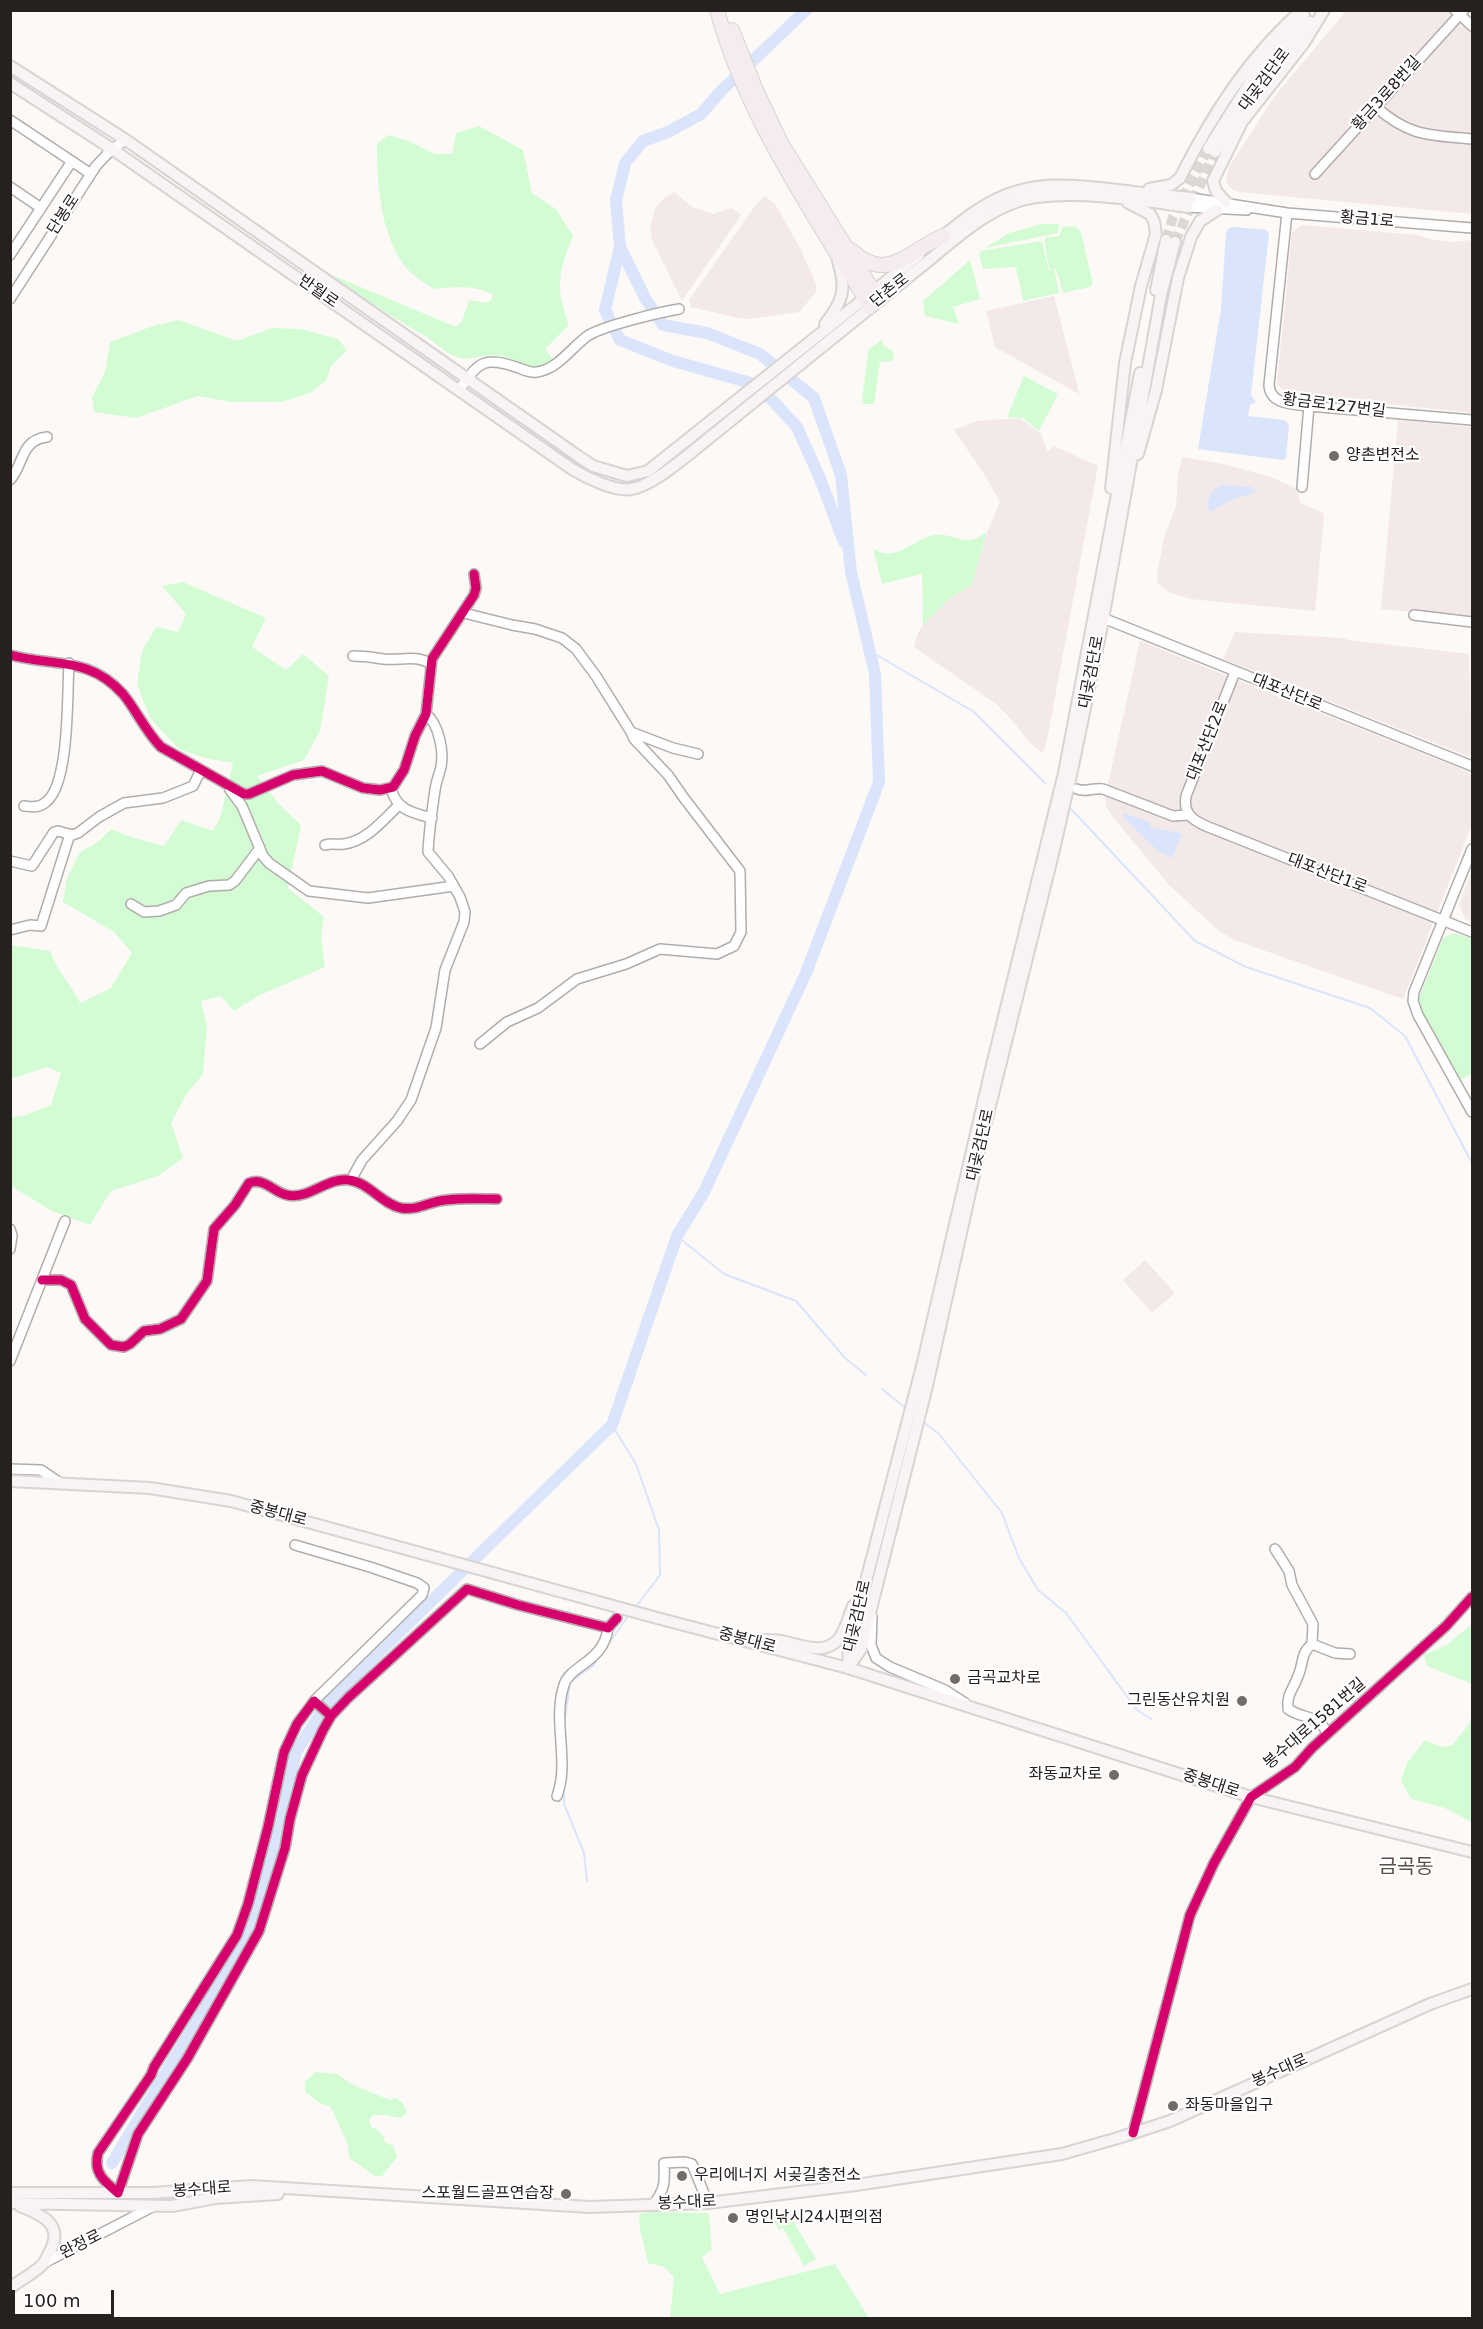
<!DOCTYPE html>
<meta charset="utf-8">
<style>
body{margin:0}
#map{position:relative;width:1483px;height:2329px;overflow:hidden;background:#fcf9f7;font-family:"DejaVu Sans",sans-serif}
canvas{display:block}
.frame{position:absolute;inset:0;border:12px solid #26201e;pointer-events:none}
.scale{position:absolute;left:12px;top:2290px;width:102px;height:27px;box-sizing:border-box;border:3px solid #26201e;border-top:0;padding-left:8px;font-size:18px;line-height:21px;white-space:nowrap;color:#26201e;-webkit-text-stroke:4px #fff;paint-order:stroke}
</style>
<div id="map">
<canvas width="1483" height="2329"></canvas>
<div class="frame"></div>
<div class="scale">100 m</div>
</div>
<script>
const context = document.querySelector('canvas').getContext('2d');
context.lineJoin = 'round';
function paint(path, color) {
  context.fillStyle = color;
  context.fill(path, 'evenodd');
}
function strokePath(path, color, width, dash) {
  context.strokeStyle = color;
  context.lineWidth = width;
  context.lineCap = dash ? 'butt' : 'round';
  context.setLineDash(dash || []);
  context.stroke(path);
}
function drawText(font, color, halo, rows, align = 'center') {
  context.font = font + ' "DejaVu Sans","Noto Sans KR",sans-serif';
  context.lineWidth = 4.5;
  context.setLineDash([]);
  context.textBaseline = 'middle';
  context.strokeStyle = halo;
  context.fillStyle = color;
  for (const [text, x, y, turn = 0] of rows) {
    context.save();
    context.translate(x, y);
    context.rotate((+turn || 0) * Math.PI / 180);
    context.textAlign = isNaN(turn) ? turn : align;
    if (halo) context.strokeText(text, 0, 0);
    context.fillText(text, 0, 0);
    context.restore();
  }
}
paint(new Path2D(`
 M1346 11H1472V214L1239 192 1232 189 1226 182 1229 167 1274 97Z
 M674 192 692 207 713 214 732 208 741 215 682 301 652 240 650 229 655 208 665 197Z
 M765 196 775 204 799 246 816 284V292L799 312 749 319 738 318 691 307 689 300 755 206Z
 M1302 225 1417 235 1430 239 1453 242 1472 240V413L1284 393 1277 383 1292 233Z
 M1054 296 1079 392V394L995 347 986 311Z
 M1020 418 1041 434 1048 452 1054 446 1098 466 1047 740 1044 751 1042 753 1029 742 1012 720 996 704 914 647 918 633 924 624 950 598 972 585 987 532 1000 502 986 477 954 430 976 421Z
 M1398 420 1472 427V617L1381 609Z
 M1182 457 1223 464 1268 476 1298 489 1300 503 1323 513 1324 516 1315 611 1190 599 1169 592 1158 584 1157 575 1164 538 1176 506 1178 476Z
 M1235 632 1343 638 1349 640 1469 654 1472 754 1468 756 1463 754 1223 659Z
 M1140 641 1464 770 1472 776V824L1403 999 1234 940 1218 930 1169 885 1112 816 1106 806 1105 797Z
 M1472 871V922L1465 919 1459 904Z
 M1145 1260 1175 1293 1152 1313 1123 1280Z`), '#f2e9e8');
paint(new Path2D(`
 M479 126 523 150 532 193 556 209 573 236C558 274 555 286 569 325L545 349 553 360C528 374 524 361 501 356 485 353 472 361 460 358 447 355 436 343 425 336 393 318 362 298 332 275L456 327 462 321 469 300 487 303 492 299V294C473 285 454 287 433 289 424 282 411 275 404 265 380 232 377 184 377 144L388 135 407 140 435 154H452L456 133Z
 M1041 224H1059L1058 233 985 248 1009 233Z
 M1063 226 1076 227 1081 232 1093 284 1090 287 1063 293 1056 269 1054 268 1059 293 1023 301 1016 267 983 269 979 255 981 251 1042 241 1048 268 1050 270H1053L1049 268 1044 240 1047 237 1059 236Z
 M970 260 980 299 953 307 959 324 925 316 923 301Z
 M179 320 237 341 272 328 301 329 338 339 347 350 331 366 326 381 310 393 282 402H232L198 396 136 418 94 412 92 397 105 372 110 342 156 325Z
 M882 340 884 346 894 352 893 361 880 362 874 404H864L862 401 868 350Z
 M1024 376 1058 394 1039 431 1023 418 1007 417Z
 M985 533 986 535 972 585 950 598 923 625 922 574 882 584 873 548C894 565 914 538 935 535 954 532 965 549 985 533Z
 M183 582 266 618 252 647 286 670 303 654 329 676 320 731 304 760 257 776 279 804 301 825 288 888 324 917 321 937 325 967 258 996 234 1011 221 996 201 1001 207 1026 203 1074 186 1095 171 1123 183 1158 158 1176 111 1191 90 1225 52 1211 11 1186V1117L23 1116 51 1105 61 1073 47 1067 11 1079V945L50 951C57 971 71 984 80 1003L111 988 132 953 114 932 63 902 67 878 80 852 98 842 111 829 131 837 164 846 181 820 213 831 221 815 233 763 205 758 179 749 150 718 137 684 142 651 156 627 178 632 186 614 162 586Z
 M1453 933 1472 938V1074L1460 1080 1421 1011 1418 1000 1443 938Z
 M1472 1626V1684L1427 1666 1424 1655 1447 1645 1468 1627Z
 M1472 1717V1822L1445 1808 1411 1799 1401 1781 1407 1763 1425 1740 1441 1747 1453 1745C1459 1734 1468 1729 1472 1717Z
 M315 2072 337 2074 355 2086 390 2100 396 2098 403 2103 407 2113 401 2118 385 2115H373L369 2120 371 2127C379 2130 383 2133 385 2142L393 2146 397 2157 382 2176H375L349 2158 348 2145 330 2106 321 2104 305 2092V2082Z
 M777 2207 787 2222 792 2219 816 2259 804 2266 783 2228 779 2230 768 2213Z
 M648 2212 709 2213 712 2250 702 2257 720 2294 835 2264 869 2318H670L674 2277 664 2267 648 2263 640 2229 639 2214Z`), '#d4fcd4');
paint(new Path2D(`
 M1235 227 1266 230 1269 234 1251 395 1256 402 1250 405 1248 416 1284 420 1289 424 1286 458 1283 460 1198 449 1221 309 1226 232 1229 228Z
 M1226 485 1252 487 1256 492 1229 501 1210 512 1207 506C1210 494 1213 486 1226 485Z
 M1124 813 1151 823 1150 827C1161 831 1171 830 1182 834L1172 858 1158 851 1124 818 1122 816Z`), '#dae5fc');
strokePath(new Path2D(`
 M870 651 974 712 1045 783
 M1071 809 1195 941 1246 967 1370 1008 1405 1036 1472 1163
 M677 1236 724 1274 796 1301 845 1358 866 1375
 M882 1389 908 1410
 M922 1421 939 1434 1002 1513 1019 1558 1038 1590 1066 1613 1137 1710 1151 1719
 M612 1425 636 1464 659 1530 660 1575 635 1608
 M606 1647 629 1615
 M564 1726 570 1682 593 1666 601 1654
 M564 1786V1804L584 1853 587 1881`), '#dae5fc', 2);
strokePath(new Path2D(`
 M620 247 605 310 620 340 673 361 758 385 797 427 819 476 844 542
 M112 2163 246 1939 267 1871 296 1752 328 1702 612 1425 677 1236 704 1192 806 973 879 782 875 674 851 572 841 475 814 398 760 354 707 333 663 325 645 298 620 247 616 201 625 163 643 141 668 132 701 114 722 90 806 10`), '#dae5fc', 12);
strokePath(new Path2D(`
 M1166 240 1173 217 1208 149
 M1175 242 1215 152`), '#dcd8d6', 10, [10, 5]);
const minor = new Path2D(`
 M1455 10 1472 26
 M1376 107C1410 137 1429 135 1472 139
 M10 120 91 174
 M1315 174 1464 10
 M10 187 41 208
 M1191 198 1287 213 1472 228
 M1187 207 1247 210
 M1287 213 1269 385C1270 405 1294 404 1309 406L1472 420
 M10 255 72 161
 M10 299 96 166 112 149 126 140
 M459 390C480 361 483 356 519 368 524 370 530 373 537 372 559 369 572 346 589 335 604 326 660 312 679 309
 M10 480C24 465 20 440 47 437
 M1302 487 1309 406
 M464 613 512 625 535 629 562 638 576 649 596 676 631 732 673 748 698 754
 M1414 615 1472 622
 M1103 618 1472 766
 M10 655C54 667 89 656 123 694 137 711 145 731 161 747L244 794H249L293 775 322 771 363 788 380 790 393 787 404 770 415 736 426 714 432 659 474 595 476 588 474 574
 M353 656C364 656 373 657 383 659 400 661 416 654 431 664
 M1235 672 1186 796C1183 813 1192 820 1206 826L1472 932
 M391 788C396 810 413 813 432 818
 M1077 789C1086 793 1094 787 1103 789L1173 816 1188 815
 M230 790 242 806 263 856 269 863 309 891 368 898 454 886
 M24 806C33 807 39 808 46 802 70 784 67 693 69 663
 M325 845C332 843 337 845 344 844 367 841 383 820 399 805
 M1472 849 1414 992 1413 1001 1418 1015 1472 1112
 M10 861 32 866 54 832 58 831 72 835 78 833 99 817 124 803 163 798 193 786 201 770
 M131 904 144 912 159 911 176 905 186 893 209 886 229 885 235 881 260 848
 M10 930 30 925 41 926 70 834
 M480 1044 507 1022 538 1008 577 979 626 964 660 949 717 954 734 946 741 932 740 871 684 798 668 775 634 739 631 732
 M351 1180 362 1160 397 1121 411 1100 436 1028 445 970 464 922 465 912 460 897 448 876 428 852C429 831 432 810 435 790 436 782 439 775 441 767 444 752 439 724 426 714
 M10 1229 12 1236 10 1249
 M42 1280H61L71 1285 85 1319 111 1345 124 1347 130 1344 144 1331 160 1329 181 1319 207 1281 214 1229 235 1205 249 1183C264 1177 273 1192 287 1195 309 1200 327 1177 349 1180 368 1182 382 1204 401 1208 418 1211 430 1201 446 1200 463 1198 480 1199 497 1199
 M10 1361 65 1221
 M10 1469 41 1470 60 1483
 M295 1545 370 1567 417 1583 424 1588 422 1595 314 1701
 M1275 1549 1289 1571 1292 1585 1313 1624 1312 1644
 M872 1617 871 1645 876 1658 890 1667 945 1690 965 1703
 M331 1716 314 1701 297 1724 284 1752 268 1827 248 1904 237 1935 154 2067 151 2075 98 2153C93 2173 104 2181 118 2193L138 2134 187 2059 259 1931 285 1848 290 1819 302 1775 323 1730 331 1716 348 1698 467 1589 518 1605 608 1628 617 1618
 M1327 1734C1321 1715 1302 1719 1288 1709 1286 1695 1294 1688 1298 1676 1304 1663 1300 1654 1312 1644L1335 1653 1350 1654
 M557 1796C570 1761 552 1721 564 1685 570 1665 604 1662 608 1628
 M1133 2133 1190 1915 1214 1863 1251 1797 1295 1767 1312 1748 1446 1626 1472 1597
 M653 2205C665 2189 665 2183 664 2163L685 2162 692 2164 708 2203
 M42 2264 154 2206`);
const major = new Path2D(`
 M10 66 126 140 578 456 593 466 627 476 648 471 919 255
 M10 83 112 149 572 469C585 477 615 492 631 489 654 486 695 449 714 434 780 381 846 327 912 274 945 249 976 216 1016 202 1059 187 1142 200 1187 207
 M1208 149 1256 73 1304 15
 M1215 152 1274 65 1310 22
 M1149 189 1171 185 1180 178C1211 116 1249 56 1302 10
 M1226 202 1216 191 1213 181 1242 122 1304 43 1324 10
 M938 240C956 226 974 210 995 200 1038 178 1081 186 1127 191 1148 194 1170 196 1191 198
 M1156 290 1166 240
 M825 324C843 301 847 289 838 261
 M1138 454 1156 390 1178 278 1191 237 1200 221 1217 210
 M1111 488 1125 363 1141 286 1156 234 1154 221 1150 214 1127 202
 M10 1481 150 1488 231 1501 657 1618 848 1668 1251 1797 1472 1852
 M763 1640C769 1640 776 1640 782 1641 800 1645 827 1657 840 1637 846 1628 849 1616 853 1606
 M848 1668 861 1649 927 1386 984 1130 1054 850 1073 766 1101 630 1161 295 1175 242
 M848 1668 849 1646 922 1366 991 1069 1064 773 1140 373
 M10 2193H152L252 2186 590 2207 708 2203 856 2185 1062 2154 1118 2138 1170 2121 1430 2004 1472 1989
 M10 2203 172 2206 215 2198 278 2194
 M10 2288C20 2280 33 2274 42 2265 45 2262 47 2257 49 2253 65 2225 43 2215 20 2206`);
const highway = new Path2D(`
 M717 10C741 98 787 172 834 249 846 268 859 287 870 307
 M732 30 756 90 781 143 879 300
 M851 250C888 284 906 252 943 236`);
strokePath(minor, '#b1adab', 12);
strokePath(major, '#d7d4d3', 14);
strokePath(highway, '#d7d4d3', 16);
strokePath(minor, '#fffefe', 9);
strokePath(major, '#f9f3f4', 10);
strokePath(highway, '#f4ecee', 14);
strokePath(new Path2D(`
 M10 655C54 667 89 656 123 694 137 711 145 731 161 747L244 794H249L293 775 322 771 363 788 380 790 393 787 404 770 415 736 426 714 432 659 474 595 476 588 474 574
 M42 1280H61L71 1285 85 1319 111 1345 124 1347 130 1344 144 1331 160 1329 181 1319 207 1281 214 1229 235 1205 249 1183C264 1177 273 1192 287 1195 309 1200 327 1177 349 1180 368 1182 382 1204 401 1208 418 1211 430 1201 446 1200 463 1198 480 1199 497 1199
 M331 1716 314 1701 297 1724 284 1752 268 1827 248 1904 237 1935 154 2067 151 2075 98 2153C93 2173 104 2181 118 2193L138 2134 187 2059 259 1931 285 1848 290 1819 302 1775 323 1730 331 1716 348 1698 467 1589 518 1605 608 1628 617 1618
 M1133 2133 1190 1915 1214 1863 1251 1797 1295 1767 1312 1748 1446 1626 1472 1597`), '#d6006c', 9);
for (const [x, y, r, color] of [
 [1334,456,6,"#716c6a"],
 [955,1679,6,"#716c6a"],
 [1242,1701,6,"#716c6a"],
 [1114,1775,6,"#716c6a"],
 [1173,2106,6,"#716c6a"],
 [682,2176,6,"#716c6a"],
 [566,2194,6,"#716c6a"],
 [733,2218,6,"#716c6a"]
]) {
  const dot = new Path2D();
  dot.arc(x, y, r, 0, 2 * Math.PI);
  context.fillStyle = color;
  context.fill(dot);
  strokePath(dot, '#fff', 2);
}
drawText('16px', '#26201e', '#fff', [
 ["대곶검단로",1265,80,-53],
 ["황금3로8번길",1387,94,-48],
 ["단봉로",64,215,-57],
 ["황금1로",1367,220,5],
 ["단촌로",890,291,-38],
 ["반월로",318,292,35],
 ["황금로127번길",1334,406,7],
 ["대곶검단로",1092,672,-79],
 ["대포산단로",1287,693,22],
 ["대포산단2로",1208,741,-68],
 ["대포산단1로",1327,874,21],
 ["대곶검단로",981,1145,-77],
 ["중봉대로",278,1514,15],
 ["대곶검단로",858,1616,-77],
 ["중봉대로",747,1641,15],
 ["봉수대로1581번길",1315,1724,-41],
 ["중봉대로",1211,1784,18],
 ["봉수대로",1280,2071,-24],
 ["봉수대로",202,2190,-4],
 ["봉수대로",687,2203,-3],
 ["완정로",81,2245,-27]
]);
drawText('16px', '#26201e', '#fff', [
 ["양촌변전소",1346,456],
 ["금곡교차로",967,1679],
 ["그린동산유치원",1230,1701,"right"],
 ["좌동교차로",1102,1775,"right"],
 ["좌동마을입구",1185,2106],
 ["우리에너지 서곶길충전소",694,2176],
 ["스포월드골프연습장",554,2194,"right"],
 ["명인낚시24시편의점",745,2218]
], 'left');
drawText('20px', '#5b4d48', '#fff', [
 ["금곡동",1406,1868]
]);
</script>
